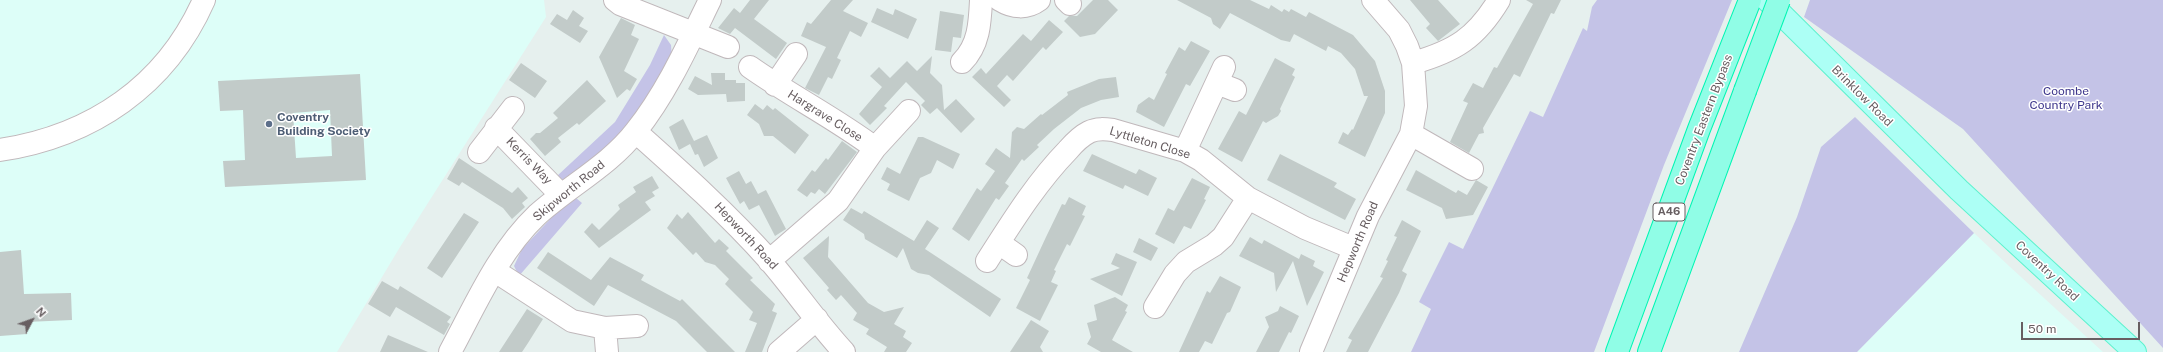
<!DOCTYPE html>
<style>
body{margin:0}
#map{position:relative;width:2163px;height:352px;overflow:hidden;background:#e6f0ee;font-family:"Public Sans",sans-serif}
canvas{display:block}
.north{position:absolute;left:12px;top:300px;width:40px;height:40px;-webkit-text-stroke:3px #fff;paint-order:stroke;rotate:49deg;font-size:11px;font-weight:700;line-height:16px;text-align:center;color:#675e61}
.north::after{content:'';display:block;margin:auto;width:14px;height:18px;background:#675e61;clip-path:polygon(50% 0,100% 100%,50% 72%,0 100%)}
.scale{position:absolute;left:2021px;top:322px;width:119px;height:18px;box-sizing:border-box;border:2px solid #675e61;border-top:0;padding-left:5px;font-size:12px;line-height:14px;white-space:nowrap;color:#675e61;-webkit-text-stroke:3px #fff;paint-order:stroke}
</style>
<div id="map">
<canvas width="2163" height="352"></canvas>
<div class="north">N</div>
<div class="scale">50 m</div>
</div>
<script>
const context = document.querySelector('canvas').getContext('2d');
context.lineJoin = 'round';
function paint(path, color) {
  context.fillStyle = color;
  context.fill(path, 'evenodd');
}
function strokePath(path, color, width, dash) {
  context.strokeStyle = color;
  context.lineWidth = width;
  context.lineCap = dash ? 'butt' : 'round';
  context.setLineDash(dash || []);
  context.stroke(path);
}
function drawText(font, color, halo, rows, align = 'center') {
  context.font = font + ' "Public Sans",sans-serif';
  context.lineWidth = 3;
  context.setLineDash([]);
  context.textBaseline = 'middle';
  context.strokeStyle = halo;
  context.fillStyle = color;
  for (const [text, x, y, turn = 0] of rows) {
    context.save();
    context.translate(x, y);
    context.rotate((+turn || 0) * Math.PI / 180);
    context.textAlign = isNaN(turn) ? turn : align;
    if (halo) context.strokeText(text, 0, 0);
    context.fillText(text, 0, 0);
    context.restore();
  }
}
paint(new Path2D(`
 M0 0H544L546 17 400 247 337 352H0Z
 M1974 233 2009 266 2103 352H1857Z`), '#ddfef8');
paint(new Path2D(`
 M1597 0H1732L1664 165 1594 352H1411L1431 309 1419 302 1449 242 1463 249 1530 111 1543 117 1583 28 1587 31 1592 7Z
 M1810 0H2163V348L1963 129 1804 17Z
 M664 35 671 45 672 58 650 101 605 150 563 180 557 176 615 122 650 65Z
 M1855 117 1974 233 1857 352H1739L1797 217 1821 147Z
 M576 198 582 203 519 276 514 266 522 249 555 214Z`), '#c4c3e7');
paint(new Path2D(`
 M750 0H769L754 19 787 43 776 59 735 28 730 34 718 28 734 8 740 13Z
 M831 0H853L843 11 868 23 861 37 850 31 837 58 841 60 832 79 828 77 819 95 805 88 826 47 801 36 807 22 811 24Z
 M1093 0H1108L1118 10 1095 34 1080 37 1064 21 1069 16H1077Z
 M1177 0H1250L1269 9 1271 5 1282 12 1284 9 1289 12 1291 9 1306 17 1309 12 1353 35 1375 61 1385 91V113L1365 157 1338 143 1343 132 1348 135 1352 129 1353 130 1368 96H1364L1355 69 1341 53 1328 46 1326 51 1294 34 1290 42 1281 40 1230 13 1220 29 1213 24 1211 18Z
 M1410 0H1438L1460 24 1438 41 1426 28 1430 24Z
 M1526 0H1561L1554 14 1551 13 1520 77 1514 74 1483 128 1484 133 1479 134 1469 153 1450 142 1468 103 1463 101 1473 83 1483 88 1494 67 1497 68 1533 4Z
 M877 8 893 15 895 9 917 19 908 39 871 22Z
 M573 10 584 18 579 26 588 31 580 43 550 24 557 14 567 20Z
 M940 11 964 15 961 38 953 37 951 52 935 50Z
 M621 18 635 25 631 35 639 39 624 71 637 79 630 91 627 89 617 98 599 57Z
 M1049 20 1063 32 1046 50 1043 47 1013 81 1007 75 997 86 1011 100 1004 107 972 77 981 68 986 74 1023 34 1031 41Z
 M1191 41 1210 51 1190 86 1186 84 1164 127 1136 112 1138 105 1149 97 1154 100 1167 74 1165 73 1179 47 1185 51Z
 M932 56 930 73 942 85 944 110 956 99 975 119 961 133 937 108 930 114 921 105 925 101 906 82 884 106 887 108 870 125 859 114 882 87 870 76 879 67 890 78 907 61 917 71Z
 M1275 58 1295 69 1292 75 1295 77 1280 109 1281 111 1278 116 1266 123 1263 121 1242 162 1218 149 1239 111 1246 115Z
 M521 63 547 81 535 98 509 80Z
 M711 73H725V80H736V83H745V101L727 102 726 94 698 95 688 89 695 76 712 85Z
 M360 74 366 180 225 187 223 161 245 160 243 110 220 111 218 81ZM330 110 332 156 296 158 293 113Z
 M1116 77 1119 97 1101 100 1081 108 1054 129 1037 145 1039 147 1024 161 1022 159 1005 183 1009 186 999 200 996 198 969 241 952 229 977 188 981 191 995 171 985 164 996 148 1010 158 1012 132 1017 127 1024 129 1041 114 1042 115 1068 95 1067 92 1099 79Z
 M587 80 606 101 579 125 577 123 558 138 561 142 545 156 530 139 536 133H540L558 118 553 113Z
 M755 104 763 110 767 105 773 110 775 108 809 135 795 154 773 136H764L759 124 747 115Z
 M683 119 694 141 707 135 718 158 704 167 698 154 695 155 690 144 679 150 669 127Z
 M918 137H923L960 154 953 169 937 160 931 173 920 178 909 201 887 190 890 184 881 179 887 167 900 174Z
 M842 141 857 152 825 194 819 189 815 194 811 192 807 197 797 190 812 170 815 172 826 158 828 160Z
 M1092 154 1136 174 1139 169 1157 178 1148 196 1125 185 1123 189 1083 171Z
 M1280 154 1337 183 1334 187 1356 199 1345 220 1267 180Z
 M459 158 512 193 518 187 528 198 522 203 525 207 512 219 503 208 462 182 459 186 447 179Z
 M1416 170 1456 193 1458 190 1467 195 1476 180 1488 187 1473 215 1446 219 1442 208 1406 190Z
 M739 171 746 184 751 181 758 194 766 190 786 229 775 236 759 205 749 210 744 201 740 204 726 178Z
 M652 176 659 188 652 192 655 196 645 202 651 210 599 248 584 232 592 223 599 230 620 209 618 205 636 192 633 187Z
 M1192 178 1210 187 1204 199 1206 200 1191 229 1184 226 1174 244 1155 234 1168 208 1174 211Z
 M1069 197 1086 206 1082 215 1085 216 1070 246 1067 244 1054 270 1056 271 1051 282 1058 285 1040 321 1016 308 1030 280 1027 278 1046 237 1062 204 1065 205Z
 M851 208 862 214 864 211 914 241 927 220 939 228 925 249 1001 299 990 317 929 275 918 273 911 269 903 248 897 258 865 239 864 234 843 220Z
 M688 212 715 243 719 239 729 248 726 251 753 278 750 280 775 304 772 311 777 313 762 352H745L757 323 749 320 753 312 725 284 729 279 715 265 705 262 696 252 693 255 667 228 677 214 682 219Z
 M464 213 479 222 442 278 427 268Z
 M1402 220 1421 231 1402 271 1407 274 1399 293 1368 352H1346L1352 340 1348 338 1383 278 1380 277 1388 261 1386 260 1397 237 1394 236Z
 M829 236 828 257 868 303 884 312 904 307 894 324 906 331 903 337 912 343 906 352H884L887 347 866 334 869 329 853 320 857 313 841 295 836 300 827 290 829 288 803 258Z
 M1250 237 1262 244 1264 240 1299 259 1301 254 1315 261 1313 266 1324 272 1307 306 1293 261 1276 292 1274 273 1239 256Z
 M1139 238 1158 248 1151 261 1133 252Z
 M21 250 24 294 71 293 72 320 26 322 27 334 0 336V252Z
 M548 252 591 280 610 257 644 275 641 280 680 301 682 299 735 352H707L676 321 608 285 594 306 537 268Z
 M1116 253 1137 262 1122 296 1090 279 1120 268 1111 264Z
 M1220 276 1241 287 1230 312 1227 313 1212 344 1205 341 1199 352H1179L1207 291 1210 293Z
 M382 281 398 290 400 286 451 317 447 322 450 324 444 335 396 307 390 317 368 304Z
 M1115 297 1128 305 1125 311 1127 312 1112 340 1133 352H1101L1087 344 1091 337 1087 323 1097 320 1094 305Z
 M1280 306 1299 316 1291 333 1289 332 1279 352H1256L1269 327 1265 317 1278 311Z
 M527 309 543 319 528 343 522 352H499Z
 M1031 320 1049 331 1040 347 1043 352H1010Z
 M388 335 428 352H380Z`), '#c2cbc9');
const minor = new Path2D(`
 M615 0 620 4 728 47
 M1000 0C1013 8 1027 9 1039 0
 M1066 0 1070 4
 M962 62C979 45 980 23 981 0
 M1413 63C1455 51 1476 38 1499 0
 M750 67C791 96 835 118 875 148
 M1217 83 1235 90
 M775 85 796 54
 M496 128 561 195
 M636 132C682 173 728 214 769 260 795 290 817 323 844 352
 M1411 134 1472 169
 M0 150C92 136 166 86 204 0
 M1185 151 1224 67
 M479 152 513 108
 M999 243 1016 255
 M769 261 838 201 875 148 909 111
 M987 261C1012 222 1036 183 1068 150 1074 143 1081 136 1089 132 1097 128 1105 129 1113 130L1185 151 1201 160 1248 198 1305 228 1353 248
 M495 271 572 321 605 328 637 326
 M1155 307 1175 274 1186 262 1214 245 1223 237 1248 198
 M605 328 607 352
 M450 352C475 306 498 252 537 215 569 186 610 165 636 131 667 92 688 45 710 0
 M779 352 817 319
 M1311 352 1368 216 1411 134 1416 106 1413 63 1407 46 1399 30 1373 0`);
const major = new Path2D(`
 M1767 0 1959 190 2135 352`);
const highway = new Path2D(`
 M1617 352 1699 129 1750 0
 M1649 352 1745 91`);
strokePath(minor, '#c0b8bb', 24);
strokePath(major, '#5df2ce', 24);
strokePath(highway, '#00f6b3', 24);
strokePath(minor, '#fff', 22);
strokePath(major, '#acfff5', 22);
strokePath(highway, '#90fde6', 22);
const highwayBridge = new Path2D(`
 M1745 91 1779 0`);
strokePath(highwayBridge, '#00f6b3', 24, []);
strokePath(highwayBridge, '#90fde6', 22);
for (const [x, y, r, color] of [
 [269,124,4,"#5c6f8a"]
]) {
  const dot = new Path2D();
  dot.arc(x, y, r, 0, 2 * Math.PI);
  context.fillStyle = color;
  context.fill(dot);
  strokePath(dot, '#fff', 1.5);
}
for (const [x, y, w] of [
 [1669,212,32]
]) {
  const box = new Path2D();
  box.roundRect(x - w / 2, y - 9, w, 18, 3);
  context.fillStyle = '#fff';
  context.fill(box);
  strokePath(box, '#675e61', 1);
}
drawText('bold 11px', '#675e61', null, [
 ["A46",1669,212]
]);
drawText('12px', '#3e378c', '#fff', [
 ["Coombe",2066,91],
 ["Country Park",2066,105]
]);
drawText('12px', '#675e61', '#fff', [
 ["Brinklow Road",1862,96,45],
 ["Hargrave Close",825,116,32],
 ["Coventry Eastern Bypass",1704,120,-69],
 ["Lyttleton Close",1150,143,17],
 ["Kerris Way",529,161,46],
 ["Skipworth Road",569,191,-39],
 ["Hepworth Road",746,236,47],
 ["Hepworth Road",1358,242,-67],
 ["Coventry Road",2047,271,43]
]);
drawText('bold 12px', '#4e5e75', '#fff', [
 ["Coventry",277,117],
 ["Building Society",277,131]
], 'left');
</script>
